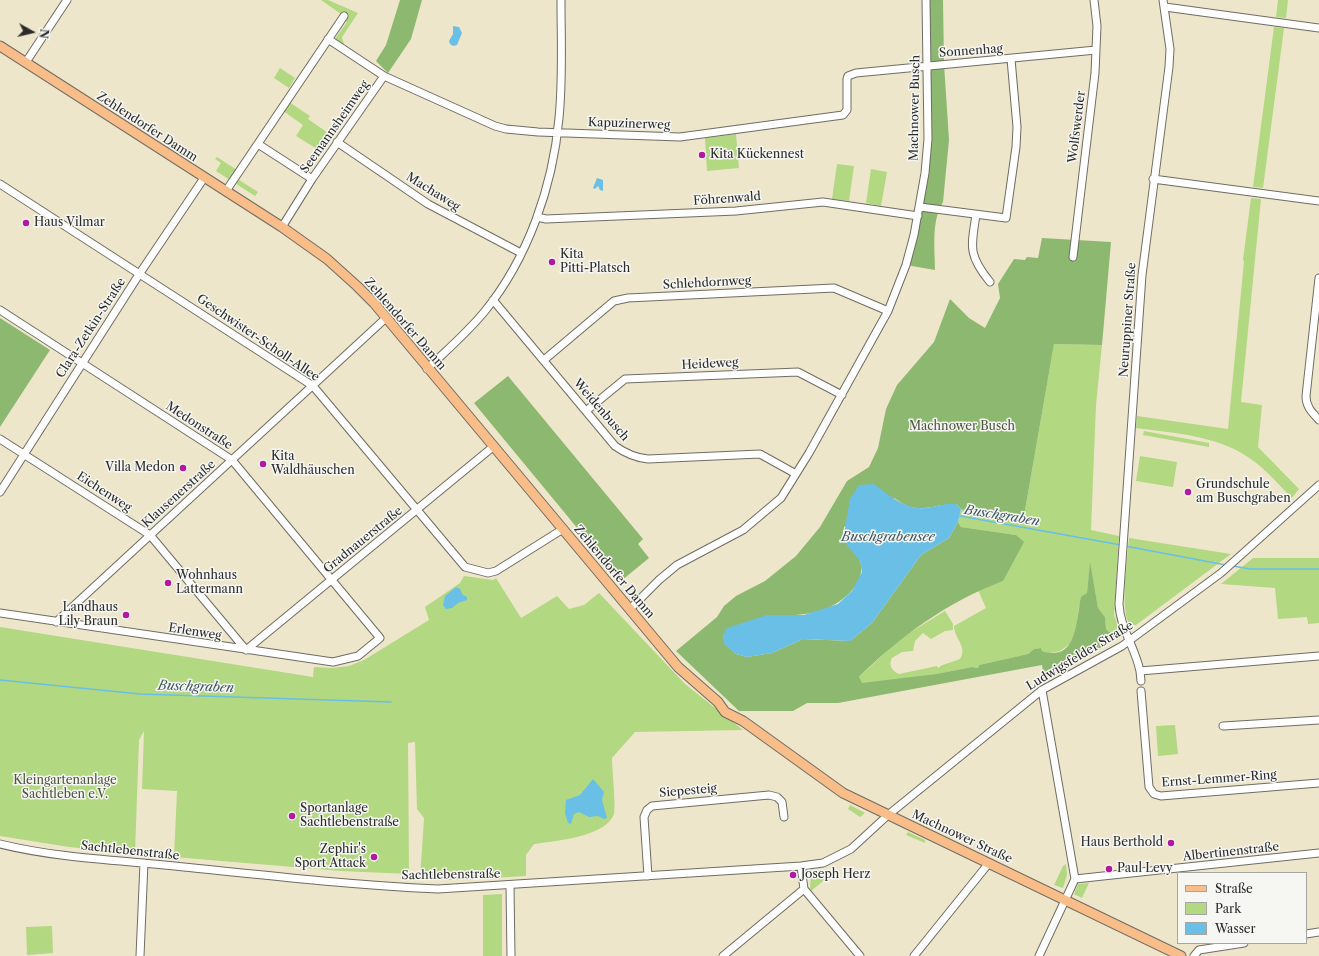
<!DOCTYPE html>
<meta charset="utf-8">
<style>
body{margin:0}
#map{position:relative;width:1319px;height:956px;overflow:hidden;background:#eee6cb;font-family:"Libre Caslon Text",serif}
canvas{display:block}
.legend{position:absolute;left:1177px;top:872px;width:130px;height:72px;box-sizing:border-box;background:#f6f6f2;border:1px solid #a5a5a2;margin:0;padding:5px 7px;list-style:none;font-size:12px;color:#2b2b2b}
.legend li{display:flex;align-items:center;gap:8px;height:20px}
.legend b{width:20px;border:1px solid #a5a5a2}
.north{position:absolute;left:12px;top:12px;width:40px;height:40px;-webkit-text-stroke:3px #f6f6f2;paint-order:stroke;rotate:98deg;font-size:11px;font-weight:700;line-height:16px;text-align:center;color:#2b2b2b}
.north::after{content:'';display:block;margin:auto;width:14px;height:18px;background:#2b2b2b;clip-path:polygon(50% 0,100% 100%,50% 72%,0 100%)}
</style>
<div id="map">
<canvas width="1319" height="956"></canvas>
<ul class="legend">
<li><b style="height:5px;background:#f8bd89"></b>Straße</li>
<li><b style="height:11px;background:#b2d881"></b>Park</li>
<li><b style="height:11px;background:#6abfe7"></b>Wasser</li>
</ul>
<div class="north">N</div>
</div>
<script>
const context = document.querySelector('canvas').getContext('2d');
context.lineJoin = 'round';
function paint(path, color) {
  context.fillStyle = color;
  context.fill(path, 'evenodd');
}
function strokePath(path, color, width, dash) {
  context.strokeStyle = color;
  context.lineWidth = width;
  context.lineCap = dash ? 'butt' : 'round';
  context.setLineDash(dash || []);
  context.stroke(path);
}
function drawText(font, color, halo, rows, align = 'center') {
  context.font = font + ' "Libre Caslon Text",serif';
  context.lineWidth = 3;
  context.setLineDash([]);
  context.textBaseline = 'middle';
  context.strokeStyle = halo;
  context.fillStyle = color;
  for (const [text, x, y, turn = 0] of rows) {
    context.save();
    context.translate(x, y);
    context.rotate((+turn || 0) * Math.PI / 180);
    context.textAlign = isNaN(turn) ? turn : align;
    if (halo) context.strokeText(text, 0, 0);
    context.fillText(text, 0, 0);
    context.restore();
  }
}
paint(new Path2D(`
 M321 0H328L358 13 342 37 344 45 335 39 347 22 343 19 345 17Z
 M1278 0H1288L1286 18 1276 17Z
 M1274 27 1284 28 1263 188 1253 187Z
 M280 68 295 78 289 88 274 78Z
 M289 102 310 116 308 119 328 133 317 149 296 136 303 125 283 111Z
 M736 134 739 168 707 171 705 138Z
 M217 157 237 170 233 176 258 192 255 196 216 171 221 163 215 159Z
 M837 164 854 166 849 201 832 199Z
 M871 169 887 172 881 206 866 203Z
 M1251 198 1261 199 1241 402 1262 405 1258 447 1299 489 1292 498C1280 486 1268 472 1255 462 1220 435 1178 434 1136 428L1137 416 1228 429 1244 261 1243 260Z
 M1054 344 1102 345 1096 405 1091 530 1119 536 1114 614 1119 631 1109 632 1106 629 1105 617 1098 608 1090 565 1087 593 1079 606 1076 633 1071 643 1060 651 1050 653 1042 651 1041 648 1034 649 1028 654 979 665 978 668 972 667 936 674 862 684 858 678 901 638 945 611 953 624V630L945 631 931 639 923 633 915 641 913 651 902 652 892 658C888 665 892 671 899 674L937 666 938 668 940 667V666L960 659C968 647 954 638 954 626L986 608 978 590 1003 581 1016 535 961 527 958 522 961 509 1024 516Z
 M1144 431 1209 443V447L1143 435Z
 M1140 456 1177 462 1173 487 1136 481Z
 M1129 538 1231 554 1136 625H1131C1119 616 1128 554 1129 538Z
 M1253 558H1319V623L1308 624 1307 617 1278 619 1275 588 1221 584Z
 M464 576 493 580 496 578 521 618 557 596 569 609 584 605 599 593 685 684 743 730 635 732 612 758C612 768 616 807 614 814 606 837 555 841 534 844L526 855V876L456 880 420 879 424 818 417 809 415 742 408 743 409 874 341 871 174 857 177 791 142 789 144 731 139 740 135 853 69 847 0 836V627L313 677 314 667 332 668 349 666 364 660 429 620 425 607 460 583Z
 M1175 725 1178 754 1158 756 1156 726Z
 M850 805 865 813 860 817 848 809Z
 M908 832 925 840V843L906 835Z
 M1066 864 1067 875 1063 888 1054 885 1063 866Z
 M830 870 833 873 811 891 810 888 811 875Z
 M1089 883 1082 898 1074 894 1078 884Z
 M502 894V956H483V895Z
 M52 926 53 953 27 955 26 927Z`), '#b2d881');
paint(new Path2D(`
 M400 0H422L411 39 388 73 376 61 386 45Z
 M926 0H943L944 64 949 140 943 202C931 221 935 249 935 270L906 265 925 173Z
 M1042 238 1111 242 1102 345 1054 344 1024 516 970 511 961 509 956 504C941 503 926 511 911 507 905 506 899 501 894 498L844 527 843 540C849 546 857 554 860 561 868 584 838 606 820 611 810 614 800 614 790 616 768 621 745 629 723 635L725 644 736 654 747 657 772 653 803 639 850 641 872 623 921 555 949 538 958 522 961 527 1016 535 1024 542 1003 581C949 601 899 637 859 677L862 683 936 674 972 667 978 668 979 665 1028 654 1034 649 1041 648 1042 651C1078 663 1076 619 1081 597L1087 593 1090 562 1098 608 1105 617 1106 629 1109 632 1119 631 1118 638 1044 679 1042 665 838 703H807L793 711H739L676 651 717 617 724 606 736 596 765 581 796 556 820 527 847 481 869 467 878 448 886 409 897 385 934 342 950 299 969 318 985 328 1000 298 998 284 1014 259 1025 260 1027 257 1038 258Z
 M0 318 50 350 0 427Z
 M508 376 643 539 638 544 649 558 621 581 474 403Z`), '#8db86f');
paint(new Path2D(`
 M453 26 459 27 462 33 457 45 453 46 450 44 449 41 453 34Z
 M597 178 603 180V191L600 190 598 186 595 189 593 188Z
 M874 484C889 495 905 510 925 508 936 507 945 503 956 504L961 509 958 522 949 538 921 555 872 623 850 641 803 639 772 653 747 657 736 654 724 644 723 635 727 628 767 615H804L838 604 852 591 862 572 860 561 843 540 850 499 859 485Z
 M456 587 460 589 463 595 467 597V600L458 603 452 608 446 609 443 605 445 596Z
 M593 779 604 792 602 800 607 818 604 819 598 816 589 817 579 812 574 814 571 824 568 823 565 813 566 800 580 795Z`), '#6abfe7');
strokePath(new Path2D(`
 M960 516 1121 545
 M1125 546 1226 565
 M1233 566 1250 569H1319
 M0 680 140 694 391 702`), '#6abfe7', 1.5);
const minor = new Path2D(`
 M1165 7 1319 28
 M328 39 384 76 495 126 506 129 538 132 680 137 843 115 847 110V79L848 76 856 73 1096 50
 M26 62 67 0
 M337 142 428 204 521 253
 M258 144 312 179
 M1153 179 1319 201
 M0 184 313 386 465 567 488 573 496 571 563 529
 M226 191 344 16
 M920 207 1006 218 1016 147 1017 127 1011 59
 M976 215C971 247 968 255 990 282
 M537 217 546 219 736 211 823 202 918 216
 M282 227 312 179 384 76
 M1073 257 1095 73 1097 26 1094 0
 M1319 278 1306 396C1306 407 1312 412 1319 420
 M493 300 615 446C625 453 635 458 648 459L760 454 796 474
 M0 310 232 460 380 638 358 656 333 662 0 613
 M544 360 614 301 628 298 834 288 888 311
 M427 369C447 350 468 332 485 311 528 258 553 186 559 118 563 79 561 39 561 0
 M586 411 625 379 798 372 842 395
 M0 439 150 535 246 650 494 446
 M0 492 140 273 204 178
 M630 609 659 580 677 565 743 530 781 498 809 453 888 311 906 265 914 235 925 173 928 139 926 0
 M56 622 387 317
 M1140 671C1135 647 1120 628 1119 604L1142 275 1169 67 1170 49 1163 0
 M1141 681 1140 671 1319 656
 M1141 691 1149 787 1154 794 1161 796 1319 783
 M1223 726 1319 720
 M0 844C57 858 116 860 175 866 262 875 350 885 438 889L801 866 823 863 851 849 888 815 1042 690 1122 646 1221 573 1319 485
 M801 866 804 889 860 956
 M648 876 644 817 647 810 652 806 769 795 777 797 782 802 784 817
 M1075 879 1319 853
 M510 886 511 956
 M1306 934 1319 932
 M140 956 144 863
 M723 956 804 889
 M914 956 989 863
 M1039 956 1075 879 1042 690
 M1194 956 1199 950 1244 943`);
const major = new Path2D(`
 M0 46 282 227 327 259 357 286 374 303 678 667 718 702 725 712 743 721 843 793 1181 956`);
strokePath(minor, '#6f6c63', 9);
strokePath(major, '#6f6c63', 11);
strokePath(minor, '#fff', 7);
strokePath(major, '#f8bd89', 9);
for (const [x, y, r, color] of [
 [702,155,4,"#b5179e"],
 [26,223,4,"#b5179e"],
 [552,262,4,"#b5179e"],
 [263,464,4,"#b5179e"],
 [183,468,4,"#b5179e"],
 [1188,492,4,"#b5179e"],
 [168,583,4,"#b5179e"],
 [126,615,4,"#b5179e"],
 [292,816,4,"#b5179e"],
 [1171,843,4,"#b5179e"],
 [374,857,4,"#b5179e"],
 [1109,869,4,"#b5179e"],
 [793,875,4,"#b5179e"]
]) {
  const dot = new Path2D();
  dot.arc(x, y, r, 0, 2 * Math.PI);
  context.fillStyle = color;
  context.fill(dot);
  strokePath(dot, '#f6f6f2', 1.5);
}
drawText('12px', '#2b2b2b', '#f6f6f2', [
 ["Sonnenhag",971,51,-4],
 ["Machnower Busch",915,108,-89],
 ["Kapuzinerweg",629,124,2],
 ["Zehlendorfer Damm",147,127,33],
 ["Seemannsheimweg",335,127,-55],
 ["Wolfswerder",1077,127,-83],
 ["Machaweg",433,192,32],
 ["Föhrenwald",727,199,-4],
 ["Schlehdornweg",707,283,-3],
 ["Neuruppiner Straße",1128,320,-86],
 ["Zehlendorfer Damm",405,324,49],
 ["Clara-Zetkin-Straße",91,328,-57],
 ["Geschwister-Scholl-Allee",258,338,34],
 ["Heideweg",710,364,-3],
 ["Weidenbusch",601,410,49],
 ["Medonstraße",199,426,33],
 ["Eichenweg",104,492,33],
 ["Klausenerstraße",179,494,-42],
 ["Gradnauerstraße",363,540,-39],
 ["Zehlendorfer Damm",614,572,50],
 ["Erlenweg",195,632,9],
 ["Ludwigsfelder Straße",1080,656,-31],
 ["Ernst-Lemmer-Ring",1219,779,-4],
 ["Siepesteig",688,791,-5],
 ["Machnower Straße",962,837,25],
 ["Sachtlebenstraße",130,851,6],
 ["Albertinenstraße",1231,852,-6],
 ["Sachtlebenstraße",451,875,-1]
]);
drawText('12px', '#2b2b2b', '#f6f6f2', [
 ["Kita Kückennest",710,155],
 ["Haus Vilmar",34,223],
 ["Kita",560,255],
 ["Pitti-Platsch",560,269],
 ["Kita",271,457],
 ["Waldhäuschen",271,471],
 ["Villa Medon",175,468,"right"],
 ["Grundschule",1196,485],
 ["am Buschgraben",1196,499],
 ["Wohnhaus",176,576],
 ["Lattermann",176,590],
 ["Landhaus",118,608,"right"],
 ["Lily Braun",118,622,"right"],
 ["Sportanlage",300,809],
 ["Sachtlebenstraße",300,823],
 ["Haus Berthold",1163,843,"right"],
 ["Zephir's",366,850,"right"],
 ["Sport Attack",366,864,"right"],
 ["Paul Levy",1117,869],
 ["Joseph Herz",801,875]
], 'left');
drawText('12px', '#4d5640', '#f6f6f2', [
 ["Machnower Busch",962,427],
 ["Kleingartenanlage",65,781],
 ["Sachtleben e.V.",65,795]
]);
drawText('italic 13px', '#3e5763', '#f6f6f2', [
 ["Buschgraben",1002,516,9],
 ["Buschgrabensee",888,537],
 ["Buschgraben",196,687,2]
]);
</script>
